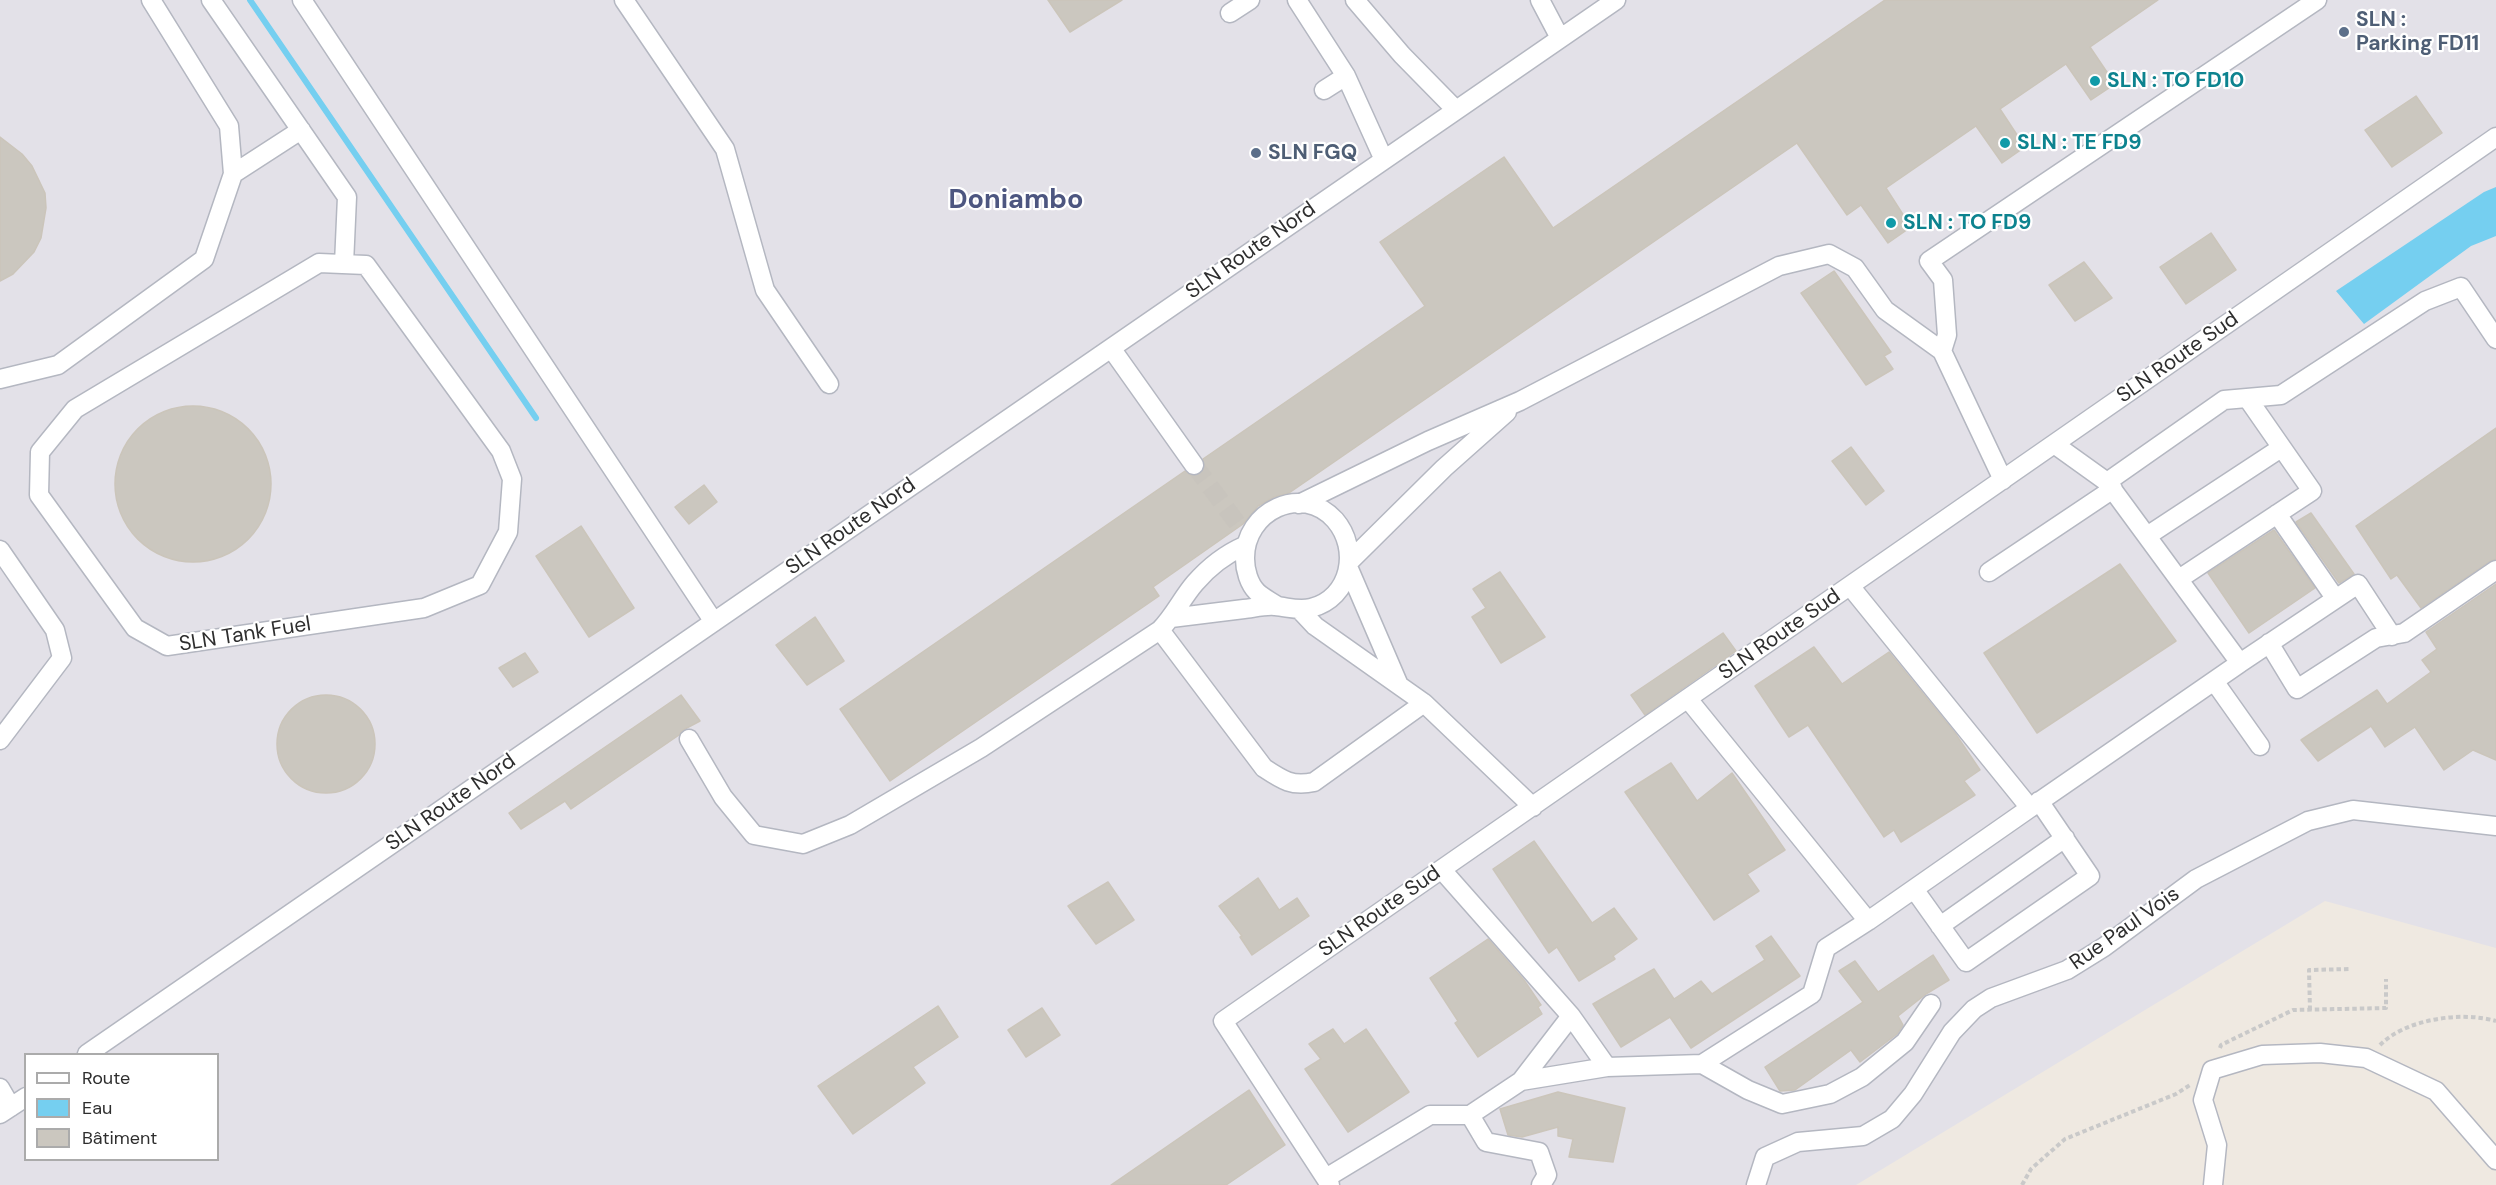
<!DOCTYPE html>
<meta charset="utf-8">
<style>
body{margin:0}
#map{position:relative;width:2496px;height:1185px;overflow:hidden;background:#efe9e1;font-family:"DM Sans",sans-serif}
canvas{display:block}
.legend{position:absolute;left:24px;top:1053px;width:195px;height:108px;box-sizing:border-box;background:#fff;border:2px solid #ababab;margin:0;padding:8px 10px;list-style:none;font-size:18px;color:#2e2e2e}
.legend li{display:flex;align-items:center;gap:12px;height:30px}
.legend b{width:30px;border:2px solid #ababab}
</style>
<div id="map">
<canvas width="2496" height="1185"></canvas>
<ul class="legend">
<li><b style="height:8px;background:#fff"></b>Route</li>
<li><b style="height:16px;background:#75cff0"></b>Eau</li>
<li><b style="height:16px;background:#cbc7bf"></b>Bâtiment</li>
</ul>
</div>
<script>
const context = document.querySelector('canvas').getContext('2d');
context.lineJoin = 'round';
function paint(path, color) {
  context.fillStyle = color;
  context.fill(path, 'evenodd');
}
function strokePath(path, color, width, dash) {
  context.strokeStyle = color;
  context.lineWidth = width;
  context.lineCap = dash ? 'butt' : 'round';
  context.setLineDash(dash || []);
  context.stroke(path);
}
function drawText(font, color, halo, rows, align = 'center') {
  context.font = font + ' "DM Sans",sans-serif';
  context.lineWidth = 4.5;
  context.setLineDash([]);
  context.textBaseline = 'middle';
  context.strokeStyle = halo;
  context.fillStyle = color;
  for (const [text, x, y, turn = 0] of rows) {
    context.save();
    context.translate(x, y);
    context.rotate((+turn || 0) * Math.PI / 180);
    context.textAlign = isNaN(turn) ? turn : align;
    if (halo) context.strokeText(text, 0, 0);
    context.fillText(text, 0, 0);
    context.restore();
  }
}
paint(new Path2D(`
 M0 0H2496V948L2325 901 1856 1185H0ZM26 1054H218V1160H26Z`), '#e3e1e8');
paint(new Path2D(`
 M2496 187V236L2471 246 2364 324 2336 291 2484 192Z`), '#75cff0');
strokePath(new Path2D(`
 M250 0 536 418`), '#75cff0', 6);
const building = new Path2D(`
 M1048 0H1122L1070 32Z
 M1885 0H2158L2090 47 2115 84 2091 100 2066 64 2000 109 2025 147 2002 163 1976 126 1886 188 1911 227 1888 243 1861 205 1847 215 1797 143 1289 493 1274 497 1258 506 1243 524 1153 587 1159 596 890 781 840 709 1185 471 1190 475 1200 474 1204 469 1203 459 1425 306 1380 242 1504 157 1553 228Z
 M2416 96 2442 133 2392 167 2365 130Z
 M0 137 22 154 32 166 45 193 46 208 41 238 34 252 13 274 0 281Z
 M2211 233 2236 270 2186 304 2160 267Z
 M2084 262 2112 298 2075 321 2049 285Z
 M1834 271 1891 352 1884 356 1893 369 1866 385 1801 293Z
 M115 484a78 78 0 1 1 156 0a78 78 0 1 1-156 0Z
 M2496 428V559L2490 561 2421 608 2397 575 2391 579 2356 526Z
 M1851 447 1884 491 1866 505 1832 461Z
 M704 485 717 502 689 524 675 507Z
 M2311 513 2354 574 2339 583 2296 522Z
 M581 526 634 608 589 637 536 556Z
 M2274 530 2315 588 2249 633 2208 573Z
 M2120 564 2176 641 2037 733 1984 653Z
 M1500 572 1545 637 1501 663 1472 617 1486 608 1473 589Z
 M2496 584V760L2473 750 2444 770 2415 727 2385 747 2371 726 2318 761 2301 740 2377 690 2387 704 2431 672 2422 660 2437 649 2426 632Z
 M815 617 844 661 807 685 776 645Z
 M1723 633 1736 651 1645 715 1631 695Z
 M1814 647 1842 684 1889 652 1955 733 1980 770 1964 781 1975 795 1901 842 1894 830 1884 837 1808 725 1789 737 1755 686Z
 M525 653 538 672 513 687 499 668Z
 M681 695 700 721 683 730 679 735 571 809 565 801 521 829 509 813Z
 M277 744a49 49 0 1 1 98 0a49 49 0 1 1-98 0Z
 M1671 763 1697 801 1732 773 1785 850 1747 874 1759 891 1714 920 1625 792Z
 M1534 841 1592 923 1614 908 1637 939 1613 956 1615 959 1579 981 1557 947 1549 953 1493 869Z
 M1258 878 1279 910 1297 898 1309 916 1252 955 1240 937 1242 936 1219 906Z
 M1108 882 1134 920 1096 944 1068 906Z
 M1771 936 1800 976 1691 1048 1670 1017 1621 1047 1593 1004 1654 969 1674 999 1701 981 1712 994 1765 960 1756 946Z
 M1488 939 1524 980 1541 1005 1538 1007 1542 1014 1478 1057 1455 1023 1458 1021 1430 978Z
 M1933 955 1949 980 1926 994 1898 1016 1903 1025 1897 1034 1860 1062 1851 1050 1795 1090 1780 1091 1765 1067 1863 1002 1839 971 1855 961 1878 992Z
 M938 1006 958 1037 913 1067 925 1083 853 1134 818 1086Z
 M1042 1008 1060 1035 1026 1057 1008 1030Z
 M1333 1029 1344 1044 1366 1029 1409 1092 1348 1132 1305 1069 1321 1059 1309 1044Z
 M1249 1090 1285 1145 1226 1185H1111Z
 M1558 1092 1625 1108 1613 1162 1569 1157 1573 1139 1558 1136V1127L1522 1137 1508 1135 1500 1109Z`);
paint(building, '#cbc7bf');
strokePath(building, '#cbc5ba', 1.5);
strokePath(new Path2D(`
 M1194 465 1240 527`), '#c8c4bd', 18, [18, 9]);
const minor = new Path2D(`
 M211 0 347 197 344 264
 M302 0 714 622
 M624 0 725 149 765 290 829 384
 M1297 0 1346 76 1384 160
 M1355 0 1402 55 1456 110
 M1540 0 1560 38
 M1230 13 1250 0
 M1324 90 1346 76
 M233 174 301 130
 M319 263 366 265 501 451 512 479 508 532 480 585 424 608 167 646 135 628 39 495 40 452 75 409Z
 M1111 348 1194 465
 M0 379 58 365 204 259 233 174 229 126 151 0
 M2003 480 1942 351 1947 335 1943 280 1929 261 2317 0
 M2107 482 2224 400 2281 395 2425 301 2461 287 2496 339
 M1299 504 1428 441 1520 401 1779 266 1829 254 1855 268 1885 310 1942 351
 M2277 514 2335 598
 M2147 536 2281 448
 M0 550 55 630 62 658 0 740
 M1350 561 1444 468 1507 412
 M1349 569 1398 683
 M1989 572 2113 489
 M2179 579 2312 491 2248 399
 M1850 586 2030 808 2240 663 2107 482 2054 444
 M1300 610 1315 626 1424 703 1533 807
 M1171 618C1195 615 1219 612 1244 609 1253 608 1266 605 1275 606 1288 607 1298 611 1311 608 1351 598 1360 549 1335 520 1302 483 1244 511 1245 559 1245 570 1249 584 1257 592 1262 597 1270 601 1276 605
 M1160 630 1264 768C1282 780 1292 787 1314 782L1424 703
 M2269 643 2297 689 2376 638 2404 633 2496 570
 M2240 663 2358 584 2392 636
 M2214 681 2260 746
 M1688 699 1868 921
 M689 739 723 797 754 835 803 844 850 825 981 748 1160 630C1174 616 1182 598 1195 583 1208 568 1226 554 1244 546
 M1442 870 1571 1016 1607 1067 1702 1064 1812 994 1826 948 1868 921 2030 808
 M1914 889 1966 962 2090 876 2039 801
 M1940 926 2065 838
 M87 1054 1616 0
 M1702 1064 1748 1090 1782 1104 1830 1094 1862 1077 1905 1042 1931 1004
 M1521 1081 1571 1016
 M0 1088 11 1107
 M0 1114 26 1097
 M1470 1115 1486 1142 1539 1152 1547 1175 1541 1185
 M1326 1178 1430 1115H1470L1521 1081 1607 1067
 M1330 1185 1223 1021 2496 137
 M1756 1185 1765 1157 1798 1142 1863 1136 1892 1119 1913 1094 1952 1032 1974 1009 1991 998 2067 970 2104 947 2196 879 2308 821 2353 810 2496 826
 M2213 1185 2217 1145 2203 1100 2212 1070 2262 1055 2320 1053 2366 1058 2436 1091 2496 1160`);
strokePath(minor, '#b4b7c1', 21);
strokePath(new Path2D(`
 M2310 1010 2309 970 2351 969
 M2380 1045C2406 1019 2461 1011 2496 1021
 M2220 1048 2221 1045 2293 1010 2386 1008V979
 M2022 1185 2031 1169 2065 1139 2176 1094 2190 1085`), '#c9c9c9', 4, [4.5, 3]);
strokePath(minor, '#fff', 18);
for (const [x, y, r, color] of [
 [2344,32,6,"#5c6f8a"],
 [2095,81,6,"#0f9aa8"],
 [2005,143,6,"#0f9aa8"],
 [1256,153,6,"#5c6f8a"],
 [1891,223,6,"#0f9aa8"]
]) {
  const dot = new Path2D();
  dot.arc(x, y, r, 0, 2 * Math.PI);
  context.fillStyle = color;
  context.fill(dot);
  strokePath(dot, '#fff', 2);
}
drawText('bold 21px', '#4e5e75', '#fff', [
 ["SLN :",2356,20],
 ["Parking FD11",2356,44],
 ["SLN FGQ",1268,153]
], 'left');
drawText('bold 21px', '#0d838f', '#fff', [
 ["SLN : TO FD10",2107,81],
 ["SLN : TE FD9",2017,143],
 ["SLN : TO FD9",1903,223]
], 'left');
drawText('21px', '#2e2e2e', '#fff', [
 ["SLN Route Nord",1251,251,-35],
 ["SLN Route Sud",2178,358,-35],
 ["SLN Route Nord",851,527,-35],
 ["SLN Tank Fuel",245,635,-9],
 ["SLN Route Sud",1780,635,-35],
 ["SLN Route Nord",451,803,-35],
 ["SLN Route Sud",1380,912,-35],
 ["Rue Paul Vois",2125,929,-35]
]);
drawText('bold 27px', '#4d5680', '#fff', [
 ["Doniambo",1016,201]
]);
</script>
